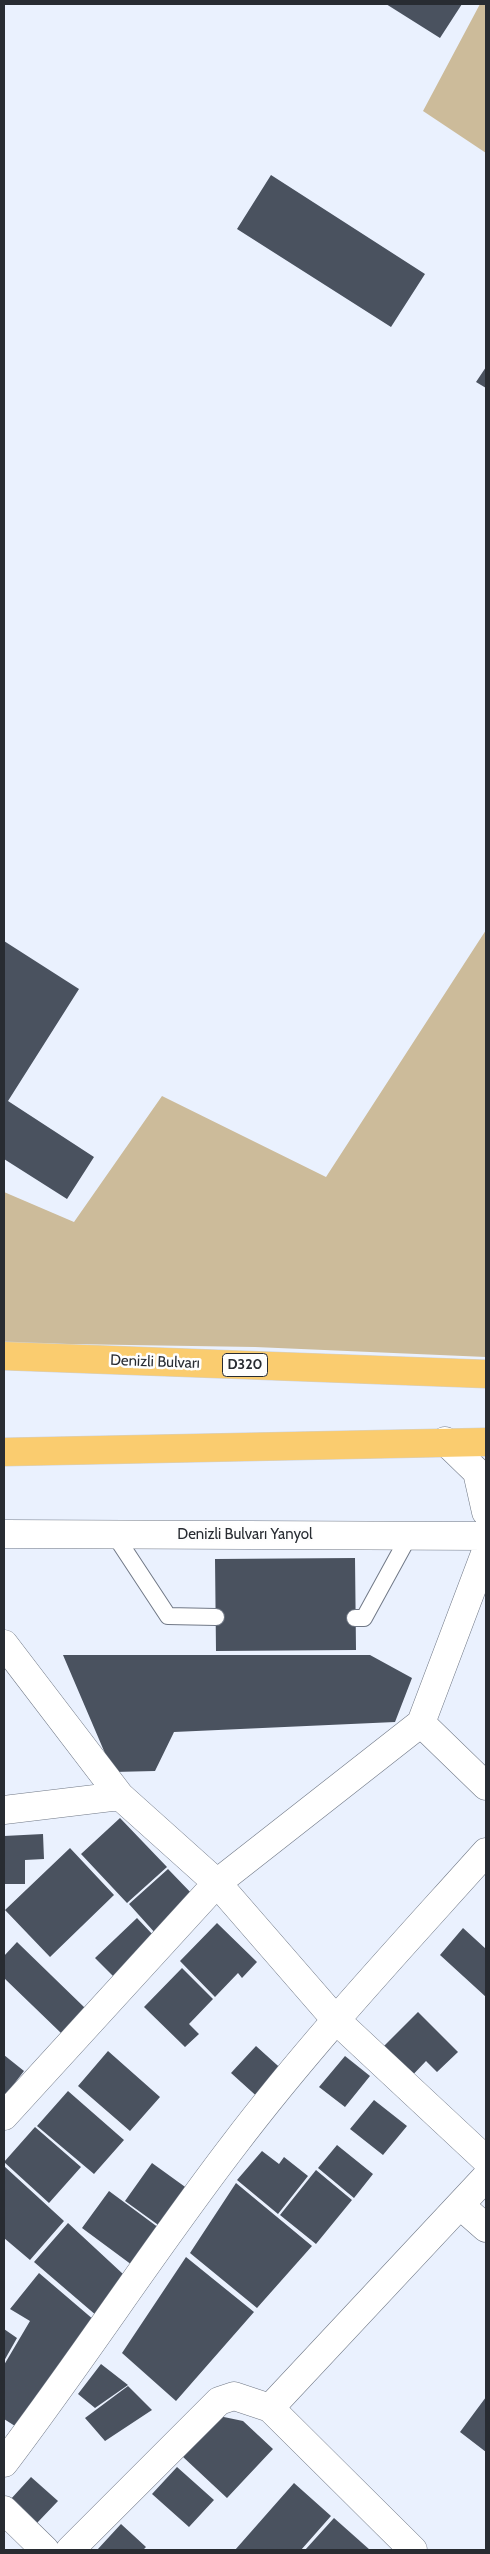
<!DOCTYPE html>
<meta charset="utf-8">
<style>
body{margin:0}
#map{position:relative;width:490px;height:2554px;overflow:hidden;background:#eaf1fe;font-family:Cabin,sans-serif}
canvas{display:block}
.frame{position:absolute;inset:0;border:5px solid #282c32;pointer-events:none}
</style>
<div id="map">
<canvas width="490" height="2554"></canvas>
<div class="frame"></div>
</div>
<script>
const context = document.querySelector('canvas').getContext('2d');
context.lineJoin = 'round';
function paint(path, color) {
  context.fillStyle = color;
  context.fill(path, 'evenodd');
}
function strokePath(path, color, width, dash) {
  context.strokeStyle = color;
  context.lineWidth = width;
  context.lineCap = dash ? 'butt' : 'round';
  context.setLineDash(dash || []);
  context.stroke(path);
}
function drawText(font, color, halo, rows, align = 'center') {
  context.font = font + ' Cabin,sans-serif';
  context.lineWidth = 5;
  context.setLineDash([]);
  context.textBaseline = 'middle';
  context.strokeStyle = halo;
  context.fillStyle = color;
  for (const [text, x, y, turn = 0] of rows) {
    context.save();
    context.translate(x, y);
    context.rotate((+turn || 0) * Math.PI / 180);
    context.textAlign = isNaN(turn) ? turn : align;
    if (halo) context.strokeText(text, 0, 0);
    context.fillText(text, 0, 0);
    context.restore();
  }
}
paint(new Path2D(`
 M480 4H486V153L423 111Z
 M486 930V1357L255 1347 4 1343V1192L74 1222 162 1096 326 1177Z`), '#ccbb9a');
paint(new Path2D(`
 M386 4H462L440 38Z
 M271 175 425 274 391 327 237 229Z
 M486 367V388L476 382Z
 M4 941 79 989 8 1101 94 1157 67 1199 4 1159Z
 M355 1558 356 1650 216 1651 215 1559Z
 M63 1655H370L412 1678 395 1722 174 1732 155 1771 113 1772Z
 M120 1818 167 1867 127 1903 81 1854Z
 M43 1834 44 1859 25 1860V1884H4V1836Z
 M70 1848 114 1895 50 1957 5 1910Z
 M168 1869 195 1897 156 1934 129 1904Z
 M137 1918 154 1936 113 1976 95 1958Z
 M217 1923 257 1962 242 1978 238 1973 215 1997 180 1961Z
 M463 1928 486 1949V1997L440 1955Z
 M17 1942 85 2008 61 2033 4 1978V1956Z
 M182 1968 213 1999 189 2024 199 2034 185 2047 144 2007Z
 M418 2012 458 2052 437 2072 426 2061 408 2080 379 2051Z
 M256 2046 287 2074 262 2101 231 2073Z
 M108 2051 160 2097 130 2131 78 2086Z
 M4 2055 24 2071 4 2097Z
 M345 2056 370 2076 345 2107 319 2087Z
 M68 2091 124 2140 94 2174 37 2126Z
 M374 2100 407 2126 383 2155 350 2129Z
 M35 2127 81 2167 49 2203 4 2162Z
 M337 2145 373 2174 354 2198 318 2168Z
 M262 2151 279 2164 284 2157 308 2176 278 2214 237 2180Z
 M152 2163 188 2189 161 2227 125 2201Z
 M4 2166 64 2221 30 2260 4 2238Z
 M316 2170 352 2200 316 2244 280 2215Z
 M236 2183 312 2246 257 2308 190 2253Z
 M109 2191 159 2228 132 2265 82 2228Z
 M68 2223 123 2274 97 2316 34 2262Z
 M186 2257 254 2312 176 2401 122 2353Z
 M39 2273 94 2320 29 2418 15 2426 4 2419V2365L30 2321 10 2309Z
 M4 2329 17 2338 4 2361Z
 M101 2364 128 2385 95 2408 78 2394Z
 M128 2386 152 2410 105 2441 85 2418Z
 M486 2397V2452L460 2432Z
 M219 2416 243 2421 273 2449 227 2498 182 2456Z
 M177 2467 214 2500 189 2527 152 2494Z
 M31 2477 58 2501 37 2523 10 2500Z
 M294 2483 331 2516 301 2550H235Z
 M334 2518 370 2550H305Z
 M121 2524 146 2547 143 2550H97Z`), '#4a525f');
const lane = new Path2D(`
 M114 1534 168 1616 216 1617
 M355 1618H364L409 1536`);
const street = new Path2D(`
 M445 1441 477 1472 486 1512
 M4 1534 486 1536
 M486 1551 421 1723 486 1786
 M4 1644 120 1796 217 1883 336 2020 486 2160
 M4 1810 120 1796
 M4 2116 217 1883 421 1723
 M461 2206 486 2228
 M270 2408 413 2550
 M4 2463C83 2359 154 2249 233 2146 311 2043 400 1948 486 1852
 M4 2510 45 2550
 M70 2550 219 2401 234 2396 270 2408 486 2177`);
const highway = new Path2D(`
 M4 1356 486 1374
 M4 1452 486 1442`);
strokePath(lane, '#707886', 18);
strokePath(street, '#707886', 29);
strokePath(highway, '#d0d1d2', 29);
strokePath(lane, '#fff', 16);
strokePath(street, '#fff', 28);
strokePath(highway, '#facc6f', 28);
for (const [x, y, w] of [
 [245,1365,45]
]) {
  const box = new Path2D();
  box.roundRect(x - w / 2, y - 11.5, w, 23, 4);
  context.fillStyle = '#fefefe';
  context.fill(box);
  strokePath(box, '#282c32', 1);
}
drawText('bold 14px', '#282c32', null, [
 ["D320",245,1365]
]);
drawText('15px', '#282c32', '#fefefe', [
 ["Denizli Bulvarı",155,1362,2],
 ["Denizli Bulvarı Yanyol",245,1535]
]);
</script>
